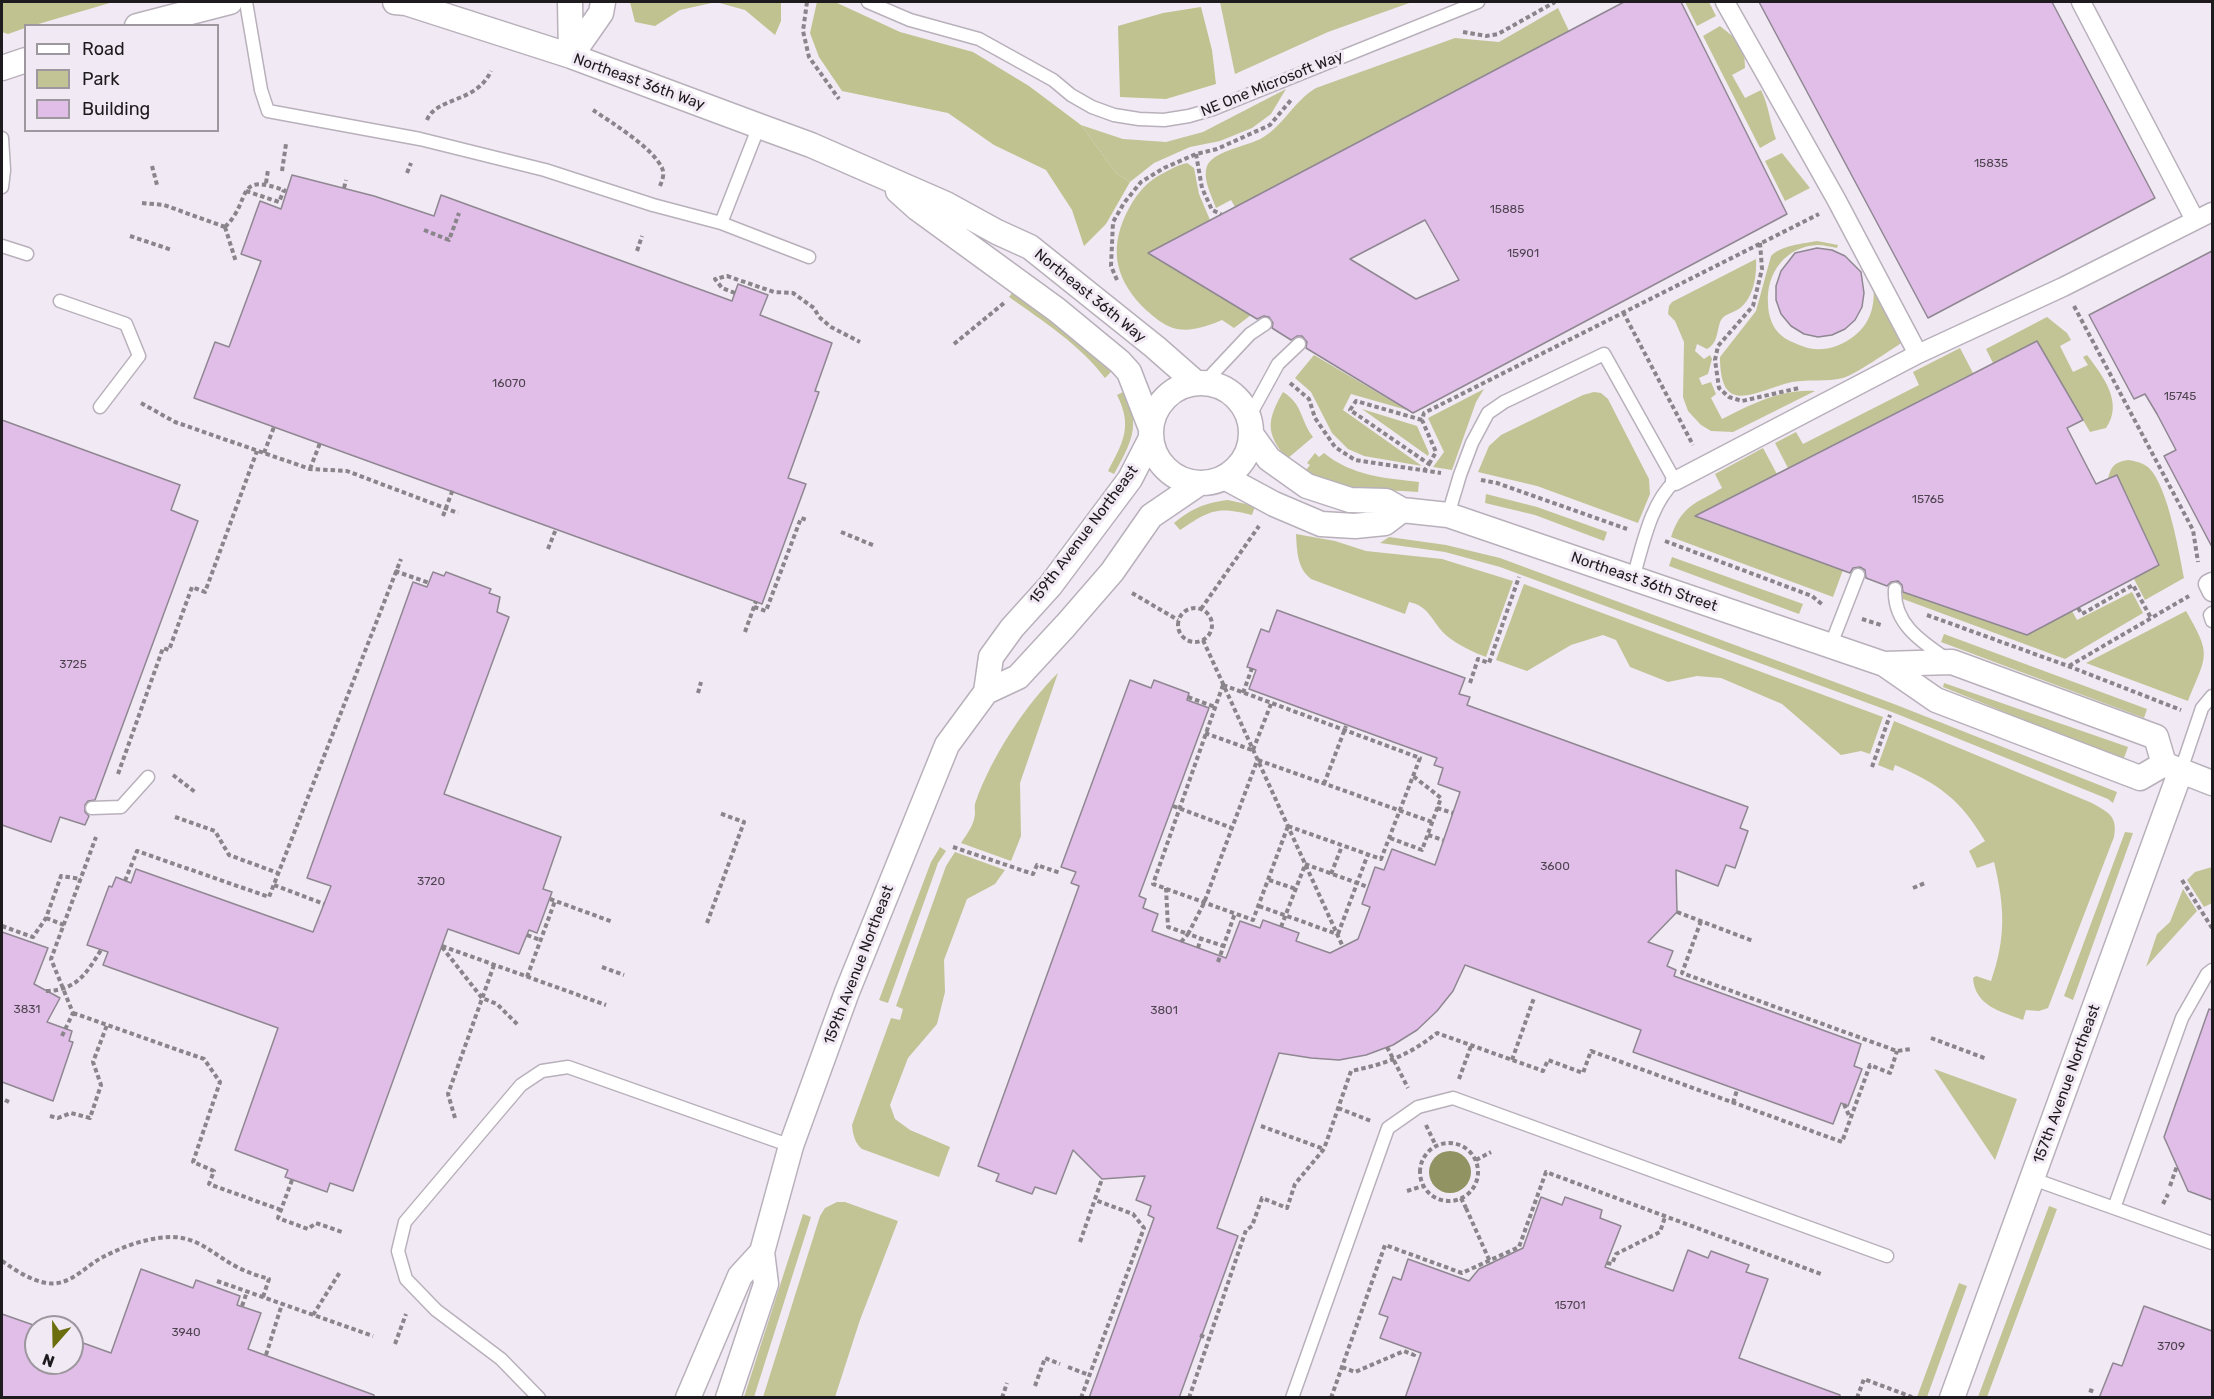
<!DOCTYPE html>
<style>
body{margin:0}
#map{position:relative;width:2214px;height:1399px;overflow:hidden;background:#f1e9f4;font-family:Rubik,sans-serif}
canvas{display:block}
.frame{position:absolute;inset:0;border:3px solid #1e1b1e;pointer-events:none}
.legend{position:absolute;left:24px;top:24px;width:195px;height:108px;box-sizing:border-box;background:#f1e9f4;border:2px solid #9d979e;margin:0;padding:8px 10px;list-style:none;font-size:18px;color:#1e1b1e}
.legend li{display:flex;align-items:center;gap:12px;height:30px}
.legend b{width:30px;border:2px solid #9d979e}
.north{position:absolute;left:24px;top:1315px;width:60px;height:60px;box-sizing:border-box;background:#f1e9f4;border:2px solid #9d979e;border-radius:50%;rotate:200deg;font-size:16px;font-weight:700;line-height:24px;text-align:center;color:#1e1b1e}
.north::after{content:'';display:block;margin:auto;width:21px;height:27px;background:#6c6d0e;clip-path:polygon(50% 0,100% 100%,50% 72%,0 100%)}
</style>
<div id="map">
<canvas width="2214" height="1399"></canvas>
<div class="frame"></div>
<ul class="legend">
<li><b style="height:8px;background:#fff"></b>Road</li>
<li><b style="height:16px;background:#c2c496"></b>Park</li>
<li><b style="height:16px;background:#e0bee8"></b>Building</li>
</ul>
<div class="north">N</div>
</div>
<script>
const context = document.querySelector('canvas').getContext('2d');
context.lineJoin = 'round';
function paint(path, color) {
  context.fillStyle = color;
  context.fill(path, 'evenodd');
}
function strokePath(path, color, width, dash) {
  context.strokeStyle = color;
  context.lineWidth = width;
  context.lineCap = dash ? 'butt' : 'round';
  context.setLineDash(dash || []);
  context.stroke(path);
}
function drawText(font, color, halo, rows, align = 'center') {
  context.font = font + ' Rubik,sans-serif';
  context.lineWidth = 6;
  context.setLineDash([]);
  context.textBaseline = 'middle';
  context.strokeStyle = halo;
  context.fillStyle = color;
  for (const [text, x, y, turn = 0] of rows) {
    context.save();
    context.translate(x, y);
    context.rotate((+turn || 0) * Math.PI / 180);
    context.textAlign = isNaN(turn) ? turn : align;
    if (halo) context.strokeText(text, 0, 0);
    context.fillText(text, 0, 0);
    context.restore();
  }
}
paint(new Path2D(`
 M1220 2H1412L1328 32 1235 74Z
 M1685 2H1709L1716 16 1697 26Z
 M1558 8 1569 31 1235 207 1231 200 1216 208C1212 196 1201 177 1208 164 1217 150 1248 146 1262 138 1284 125 1294 101 1316 88L1455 38 1499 42Z
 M1720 26C1738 41 1745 42 1745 68L1732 75 1745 98 1761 90C1769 106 1770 123 1776 139L1760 148 1703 36Z
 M1286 89 1271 114 1252 128 1220 141 1190 147 1154 163 1130 182 1116 173 1081 125 1123 139 1166 142 1203 132Z
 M1782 153 1810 188 1785 201 1765 161Z
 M1187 163 1194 168 1199 194 1210 220 1149 253 1251 315 1234 328 1222 320C1208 326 1189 333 1173 328 1163 325 1153 316 1146 310 1117 282 1108 252 1126 214 1134 198 1143 185 1158 176 1168 171 1176 165 1187 163Z
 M1817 241 1838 245 1837 248C1831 247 1824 245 1818 245 1786 246 1766 273 1768 303 1768 315 1772 328 1782 336 1788 341 1795 343 1802 346 1819 353 1836 348 1850 339 1870 326 1876 306 1873 283L1903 342C1889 351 1856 374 1843 378 1827 382 1808 379 1792 382 1756 390 1720 419 1720 357L1756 311 1771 256C1782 245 1802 244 1817 241Z
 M1756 259C1757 277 1753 301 1737 310 1732 313 1725 314 1721 320 1716 331 1719 342 1707 349L1697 344 1695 351 1704 359 1710 355 1712 359 1708 374 1699 378 1702 385 1711 382 1716 394 1711 398 1722 419C1749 405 1783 388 1815 391L1733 432 1711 431 1701 425 1688 411 1683 397 1684 342 1675 321 1668 314 1669 306 1672 302Z
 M1013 292C1047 316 1083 341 1111 372L1105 378C1080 345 1043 321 1009 297Z
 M2047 317 2067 333 2071 340 2060 346 2073 372 2088 365 2083 357 2087 355C2103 376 2124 403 2106 428L2090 432 2037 341 1993 363 1986 349Z
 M1960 348 1973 373 1788 468 1775 443 1796 432 1803 444 1919 385 1913 372Z
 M1314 355 1407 410 1351 394 1343 410 1422 466 1364 456 1348 449 1332 433 1311 392 1295 378Z
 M1484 389 1476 402 1452 470 1433 467 1444 452 1428 418Z
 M1123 392C1143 424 1130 445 1114 474L1108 471C1123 442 1133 427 1117 395Z
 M1283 392C1303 404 1300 420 1313 437L1287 459C1265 433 1267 420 1283 392Z
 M1594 392 1601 393 1608 399 1649 479 1650 494 1638 523 1537 486 1478 472 1489 446 1501 435 1583 395Z
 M1362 409 1417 426 1429 453 1428 456Z
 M1763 448 1777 474 1696 516 1843 570 1833 597 1671 537C1682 505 1695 504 1722 488L1715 474Z
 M1315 453 1319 457 1324 453C1352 476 1385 478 1419 482L1418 492C1377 489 1343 491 1305 471L1310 465 1307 463Z
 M2128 460C2136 461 2143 463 2149 468 2168 487 2179 552 2184 578L2145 600 2134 579 2159 564 2117 475 2108 479C2111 466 2115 462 2128 460Z
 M1486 494 1537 507 1607 532 1604 541 1535 515 1485 503Z
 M1228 500 1255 506 1252 515C1217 506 1210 510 1180 530L1174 523C1193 508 1204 503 1228 500Z
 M1296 534 1335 541 1366 551 1442 559 1513 581 1486 657C1473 652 1458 645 1447 636 1432 623 1430 606 1409 602L1405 614 1311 579C1297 568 1297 551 1296 534Z
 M1389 537 1446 545 1500 558 1894 704 2117 792 2113 803 2108 799 1892 712 1500 567 1445 552 1380 543Z
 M1672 557 1803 604 1799 614 1669 566Z
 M1524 584 1883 717 1870 754 1861 751 1841 755 1782 704 1721 678 1697 676 1668 682 1630 667 1616 640 1603 635 1571 645 1527 671 1496 660Z
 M1902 591 2027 635 2072 611 2077 620 2132 592 2143 613 2065 659 1903 599Z
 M2186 611C2212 656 2207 654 2188 701L2086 663Z
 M1944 634 2147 709 2144 718 1941 642Z
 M1058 673 1020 783 1021 836 1011 861 961 843C967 834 974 825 975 814 975 809 974 805 976 801 991 758 1026 704 1058 673Z
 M1944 683 2128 747 2124 758 2061 735 1943 687Z
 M1894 721 2092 803C2108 812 2118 816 2114 837L2048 1008 2039 1011 2026 1010 2023 1020C2000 1011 1975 1006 1973 978L1976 976 1991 981C2006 938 2005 907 1994 862L1977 868 1969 851 1985 841C1960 799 1939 784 1895 765L1893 771 1878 765Z
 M2125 832 2133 833 2073 1000 2064 996Z
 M940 847 946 851 938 863 888 1003 879 1000 931 862Z
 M955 852 1005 870 995 884 967 899 944 960 945 992 937 1024 908 1058 890 1105 895 1119 910 1130 950 1147 939 1177 862 1149C855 1143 853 1135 852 1125L891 1018 900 1020 903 1009 896 1006 946 866Z
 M2212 867V903L2204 907 2187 880 2195 872Z
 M2183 889 2197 911 2146 967 2157 934 2170 922Z
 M1934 1069 2017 1099 1995 1160Z
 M837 1202H845L898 1221 860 1320 835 1397H763L820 1216 825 1208Z
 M2049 1206 2057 1209 1987 1397H1978Z
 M803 1214 811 1217 754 1397H744Z
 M1959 1283 1967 1286 1927 1397H1917Z`), '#c2c496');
paint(new Path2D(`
 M2 2H113L35 25 26 26 25 28 8 34 2 32Z
 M630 2H781V21L775 35 745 10 716 2 680 10 655 26 635 22Z
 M817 2H835L900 32 973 52 1029 86 1081 125 1116 173 1130 182 1106 224 1084 246 1072 210 1046 170 994 145 948 113 842 91 819 57 810 33Z
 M1201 7 1212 50 1216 84 1166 99 1120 97 1118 26 1163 13Z`), '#c0c28f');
paint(new Path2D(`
 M1429 1172a21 21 0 1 1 42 0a21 21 0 1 1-42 0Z`), '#919362');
const building = new Path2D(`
 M1624 2H1681L1787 214 1413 413 1306 348 1307 342 1302 336H1297L1291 340 1272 328 1273 323 1269 317 1264 316 1257 319 1148 253ZM1425 220 1459 280 1416 299 1350 259Z
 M1759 2H2052L2155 198 1928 318Z
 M292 175 374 196 434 216 441 195 732 301 738 284 768 295 760 315 832 343 815 391 819 392 788 478 806 484 762 604 194 398 215 342 229 347 261 261 241 254 260 201 281 209Z
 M1817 248 1832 250 1845 256 1861 272 1864 293 1862 307 1855 320 1845 329 1832 335 1818 337 1804 334 1791 326 1781 314 1776 300V286L1781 271 1795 253Z
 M2212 251V547L2164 456 2176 450 2157 414 2145 394 2134 399 2089 315Z
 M2037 341 2083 420 2067 428 2096 484 2117 475 2159 565 2027 635 1903 592 1902 585 1898 581 1891 582 1887 586 1866 578 1865 570 1860 567 1853 568 1850 573 1695 516Z
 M2 420 180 485 171 510 198 521 95 800 88 801 85 805V812L89 816 85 825 60 817 51 842 2 825Z
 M433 572 444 576 446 572 491 589 489 593 500 597 497 612 509 617 444 794 561 837 543 889 552 892 537 933 529 930 519 954 448 929 353 1191 330 1183 327 1192 285 1177 288 1170 235 1150 278 1028 103 965 108 952 87 945 109 886 112 887 116 877 131 883 136 869 313 932 331 886 307 878 413 582 427 587Z
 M1277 610 1465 678 1459 694 1470 697 1467 705 1748 807 1740 828 1748 831 1735 868 1726 865 1718 886 1676 870 1677 912 1648 942 1673 951 1667 966 1676 970 1674 976 1861 1044 1854 1066 1862 1069 1848 1106 1841 1103 1833 1124 1633 1052 1641 1030 1465 965 1453 991 1437 1011 1417 1030 1393 1045 1366 1055 1339 1060 1311 1058 1279 1053 1217 1228 1238 1236 1179 1398H1089L1154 1218 1148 1215 1151 1206 1136 1200 1145 1176 1102 1179 1073 1150 1056 1194 1035 1187 1032 1194 996 1181 999 1174 978 1166 1079 886 1071 883 1076 872 1061 867 1130 680 1151 688 1154 680 1189 693 1187 700 1209 708 1139 896 1146 899 1143 908 1158 914 1152 931 1226 958 1240 921 1260 928 1263 920 1299 933 1296 941 1330 953 1358 939 1370 907 1362 904 1375 867 1384 870 1392 849 1435 865 1460 792 1438 784 1443 768 1434 765 1437 758 1249 689 1256 670 1247 667 1261 629 1269 632Z
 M2 932 48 948 34 984 60 998 47 1022 72 1031 69 1041 73 1042 53 1101 2 1082Z
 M2209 1009 2212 1010V1200L2188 1191 2164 1137Z
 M1541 1197 1562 1205 1565 1197 1602 1210 1600 1218 1621 1226 1605 1267 1673 1291 1688 1250 1708 1258 1711 1251 1749 1265 1746 1272 1768 1279 1739 1358 1840 1395V1398H1405L1421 1353 1380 1338 1388 1317 1379 1314 1393 1277 1401 1280 1408 1259 1469 1281 1479 1269 1523 1248Z
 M141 1269 193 1288 196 1280 240 1296 237 1305 261 1313 248 1349 374 1395V1398H2V1314L39 1327H36V1363H72V1339L111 1353Z
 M2144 1306 2212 1331V1398H2099L2113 1363 2122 1366Z`);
paint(building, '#e0bee8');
strokePath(building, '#8f8791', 1.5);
const service = new Path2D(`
 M246 2 261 90 268 111 420 139 545 170 653 205 721 223 809 257
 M868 2 910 20 979 39 1053 80 1071 95 1092 107 1114 115 1139 119 1164 120 1189 116 1213 109 1478 2
 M2 138 4 170 2 187
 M721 223 759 126
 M2 246 27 254
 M60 301 126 324 139 356 100 407
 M1204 383 1250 334 1265 324
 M1249 417 1278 364 1299 344
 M1448 515 1460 475 1472 443 1488 413 1504 402 1604 354 1675 481C1650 504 1643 545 1633 578
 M1895 589C1893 624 1922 642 1948 660
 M2212 613 2210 615 2212 621
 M1830 647 1858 575
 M2181 770 2202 708 2212 696
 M92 808 121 807 148 777
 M2033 1179 2212 1243
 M2114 1208 2182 1018 2207 974 2212 970
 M539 1398 501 1359 436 1310 406 1279 398 1251 405 1222 521 1085 542 1071 568 1067 791 1146
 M1292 1398 1388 1128 1418 1107 1453 1098 1887 1256`);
const pedestrian = new Path2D(`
 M1725 2 1836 199 1918 354
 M2081 2 2195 220
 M1675 481 1918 354 2063 287 2212 212
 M2212 582 2208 584 2212 592`);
const minor = new Path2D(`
 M395 2 406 3 571 56 759 126 811 145 946 204 997 232 1030 247 1155 347 1196 383
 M570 2 571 56
 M137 26 230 2
 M571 56 601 13 603 2
 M2 68 26 60
 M898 191 917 208 1057 310 1120 362 1129 372 1150 426
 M1151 433a50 50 0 1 1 100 0a50 50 0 1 1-100 0Z
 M1251 434 1269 459 1307 486 1350 500 1386 501 1402 510 1448 515 1884 664 1936 700 2140 778 2164 764
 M1226 478 1274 504 1321 524 1355 526 1385 523 1402 510
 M1884 664 1952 662 2156 737 2164 764
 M986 692 991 657 1012 628 1050 586 1130 479 1150 440
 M2166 765 2212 783
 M688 1398 740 1276 762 1252
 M728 1398 766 1284 762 1252 791 1146 847 992 947 745 986 692 1018 677 1066 625 1112 572 1151 516 1198 484
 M1952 1398 2181 770`);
strokePath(service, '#b8b0ba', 15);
strokePath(pedestrian, '#b8b0ba', 21);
strokePath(minor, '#b8b0ba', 27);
strokePath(new Path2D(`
 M807 2 803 31 809 57 839 99
 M1463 32 1486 36 1498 34 1555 2
 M593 110C612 123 652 147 662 168 665 174 662 181 660 186
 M427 120C436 97 477 103 491 71
 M1196 154 1202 188 1212 210 1221 214
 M152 166 157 185
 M282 171 286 144
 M407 173 411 163
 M266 183 268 170
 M344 188 346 180
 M246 191 279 202 284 190
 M142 203 164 205 225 227
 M225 227C253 200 233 171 286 191
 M225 227 236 262
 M424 230 449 240 459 213
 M130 236 172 250
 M1760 243 1762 269 1753 306 1718 346 1715 360 1719 388 1729 397 1742 401 1799 388
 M637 251 642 236
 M1117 280 1111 266 1113 222 1124 203 1141 182 1164 168 1196 154 1217 149 1270 125 1291 100
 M735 293 722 288 715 279 727 276 774 292 793 293 814 308 819 317 831 327 860 342
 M2074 306 2193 530 2198 562
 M1623 312 1693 445
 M954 344 1004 303
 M1290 383 1309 399 1315 418 1335 447 1355 460 1441 473
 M141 403 175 422 264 453 310 469 347 471 458 513
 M1422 420 1356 401 1350 410 1429 464 1424 471
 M264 453 274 427
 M1429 464 1436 452 1422 420 1424 413 1819 214
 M310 469 320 443
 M1481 480 1497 483 1627 529
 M443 516 453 489
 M841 532 875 546
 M1665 541 1812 596 1824 606
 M548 549 556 529
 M395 571 429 583
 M1132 593 1178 620
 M754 607 766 611 801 518 807 520
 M1178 625a17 17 0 1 1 34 0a17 17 0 1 1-34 0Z
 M2078 608 2082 614 2133 585 2151 618
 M1201 609 1259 526
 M1927 615 2068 666 2181 710
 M1862 619 1881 625
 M745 632 756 601
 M1203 640 1343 947
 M2069 666 2189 596
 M1470 683 1478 659 1489 663 1519 577
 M1223 685 1153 884 1253 920 1288 826
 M1223 685 1420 758 1381 859 1288 826
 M698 693 701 682
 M1243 693 1252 668
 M1188 697 1215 707
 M1205 733 1252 750
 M1253 750 1271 704
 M1258 760 1432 822
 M1872 767 1890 715
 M118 774 163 648 169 650 192 587 205 592 257 451
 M173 775 195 792
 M1324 784 1346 726
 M1173 806 1232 828
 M1437 808 1453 813
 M175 817 215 831 229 855 278 873
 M1428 835 1443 840
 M1390 838 1422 850 1441 798 1413 776
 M953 847 1033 874 1037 865 1060 873
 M1305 864 1368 887
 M1331 874 1342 846
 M1269 880 1296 889
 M2182 880 2212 928
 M125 881 137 851 269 897 401 559
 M274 885 324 904
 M1166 888 1168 927 1188 934 1204 903 1257 761
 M1913 888 1925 883
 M550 899 613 922
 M1259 906 1337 934
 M1677 912 1753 941
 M46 918 64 925
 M1701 921 1682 973 1897 1051 1911 1049
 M707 923 744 822 719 813
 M2 926 33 937 46 918 61 876 81 879
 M1281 927 1305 865
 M1338 934 1368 854
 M527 935 540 940
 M1181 942 1188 934 1223 946
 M442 946 606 1005
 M442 947 482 998 497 1004 519 1026
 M1198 948 1201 938
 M1218 962 1235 913
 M602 967 624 975
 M527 977 555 901
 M46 991C77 990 86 974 101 950
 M73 1013 204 1059 220 1082 193 1162 214 1171 209 1184 281 1210
 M62 1036 73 1013 51 959 96 837
 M1931 1038 1987 1059
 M1387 1047 1408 1088
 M1512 1060 1534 998
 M1459 1079 1471 1046
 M5 1100 9 1102
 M1733 1103 1737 1090
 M1844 1104 1850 1118
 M1338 1108 1371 1121
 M50 1116 58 1118 71 1113 90 1118 101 1085 93 1062 107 1025
 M455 1118 448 1094 494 965
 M1426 1125 1436 1146
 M1261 1126 1324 1149
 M1420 1172a29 29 0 1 1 58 0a29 29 0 1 1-58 0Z
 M1476 1160 1491 1152
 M292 1180 278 1218 308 1229 316 1223 342 1232
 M2170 1186 2177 1166
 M1407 1191 1423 1186
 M1461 1198 1466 1208
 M2163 1204 2168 1194
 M1080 1242 1102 1179
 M2 1261C15 1270 30 1280 46 1283 70 1287 85 1266 103 1257 124 1246 149 1237 173 1237 201 1238 216 1257 239 1268 249 1273 259 1276 269 1279L263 1297
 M1607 1263 1612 1264 1616 1254 1660 1232 1665 1217
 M217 1281 373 1336
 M242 1306 247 1292
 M313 1315 340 1272
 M1200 1335 1209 1339
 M395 1344 406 1314
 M266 1355 282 1304
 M1068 1367 1089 1375
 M1342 1367 1355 1372 1404 1351 1414 1355 1415 1351
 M1035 1386 1045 1358 1060 1364
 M2089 1390 2095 1392
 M1002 1398 1007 1383
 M1081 1398 1144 1228 1133 1214 1095 1200
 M1189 1398 1246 1230 1252 1226 1262 1198 1287 1208 1295 1184 1324 1149 1351 1071C1386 1064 1409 1055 1437 1033L1543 1071 1548 1060 1583 1073 1591 1051 1842 1142 1870 1065 1890 1073 1897 1051
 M1331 1398 1385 1245 1462 1273 1519 1247 1546 1172 1821 1274
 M1857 1398 1864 1379 1912 1397`), '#8a848b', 4, [4.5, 3]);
strokePath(service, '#fff', 12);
strokePath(pedestrian, '#fff', 18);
strokePath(minor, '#fff', 24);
strokePath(new Path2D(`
 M1466 1208 1491 1264`), '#8a848b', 4, [4.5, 3]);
drawText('12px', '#4e4450', null, [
 ["15835",1991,164],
 ["15885",1507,210],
 ["15901",1523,254],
 ["16070",509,384],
 ["15745",2180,397],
 ["15765",1928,500],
 ["3725",73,665],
 ["3600",1555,867],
 ["3720",431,882],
 ["3831",27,1010],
 ["3801",1164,1011],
 ["15701",1570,1306],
 ["3940",186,1333],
 ["3709",2171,1347]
]);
drawText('15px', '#1e1b1e', '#f1e9f4', [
 ["Northeast 36th Way",639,82,20],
 ["NE One Microsoft Way",1272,84,-22],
 ["Northeast 36th Way",1090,296,39],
 ["159th Avenue Northeast",1084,535,-53],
 ["Northeast 36th Street",1644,582,19],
 ["159th Avenue Northeast",859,965,-69],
 ["157th Avenue Northeast",2067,1084,-70]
]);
</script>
